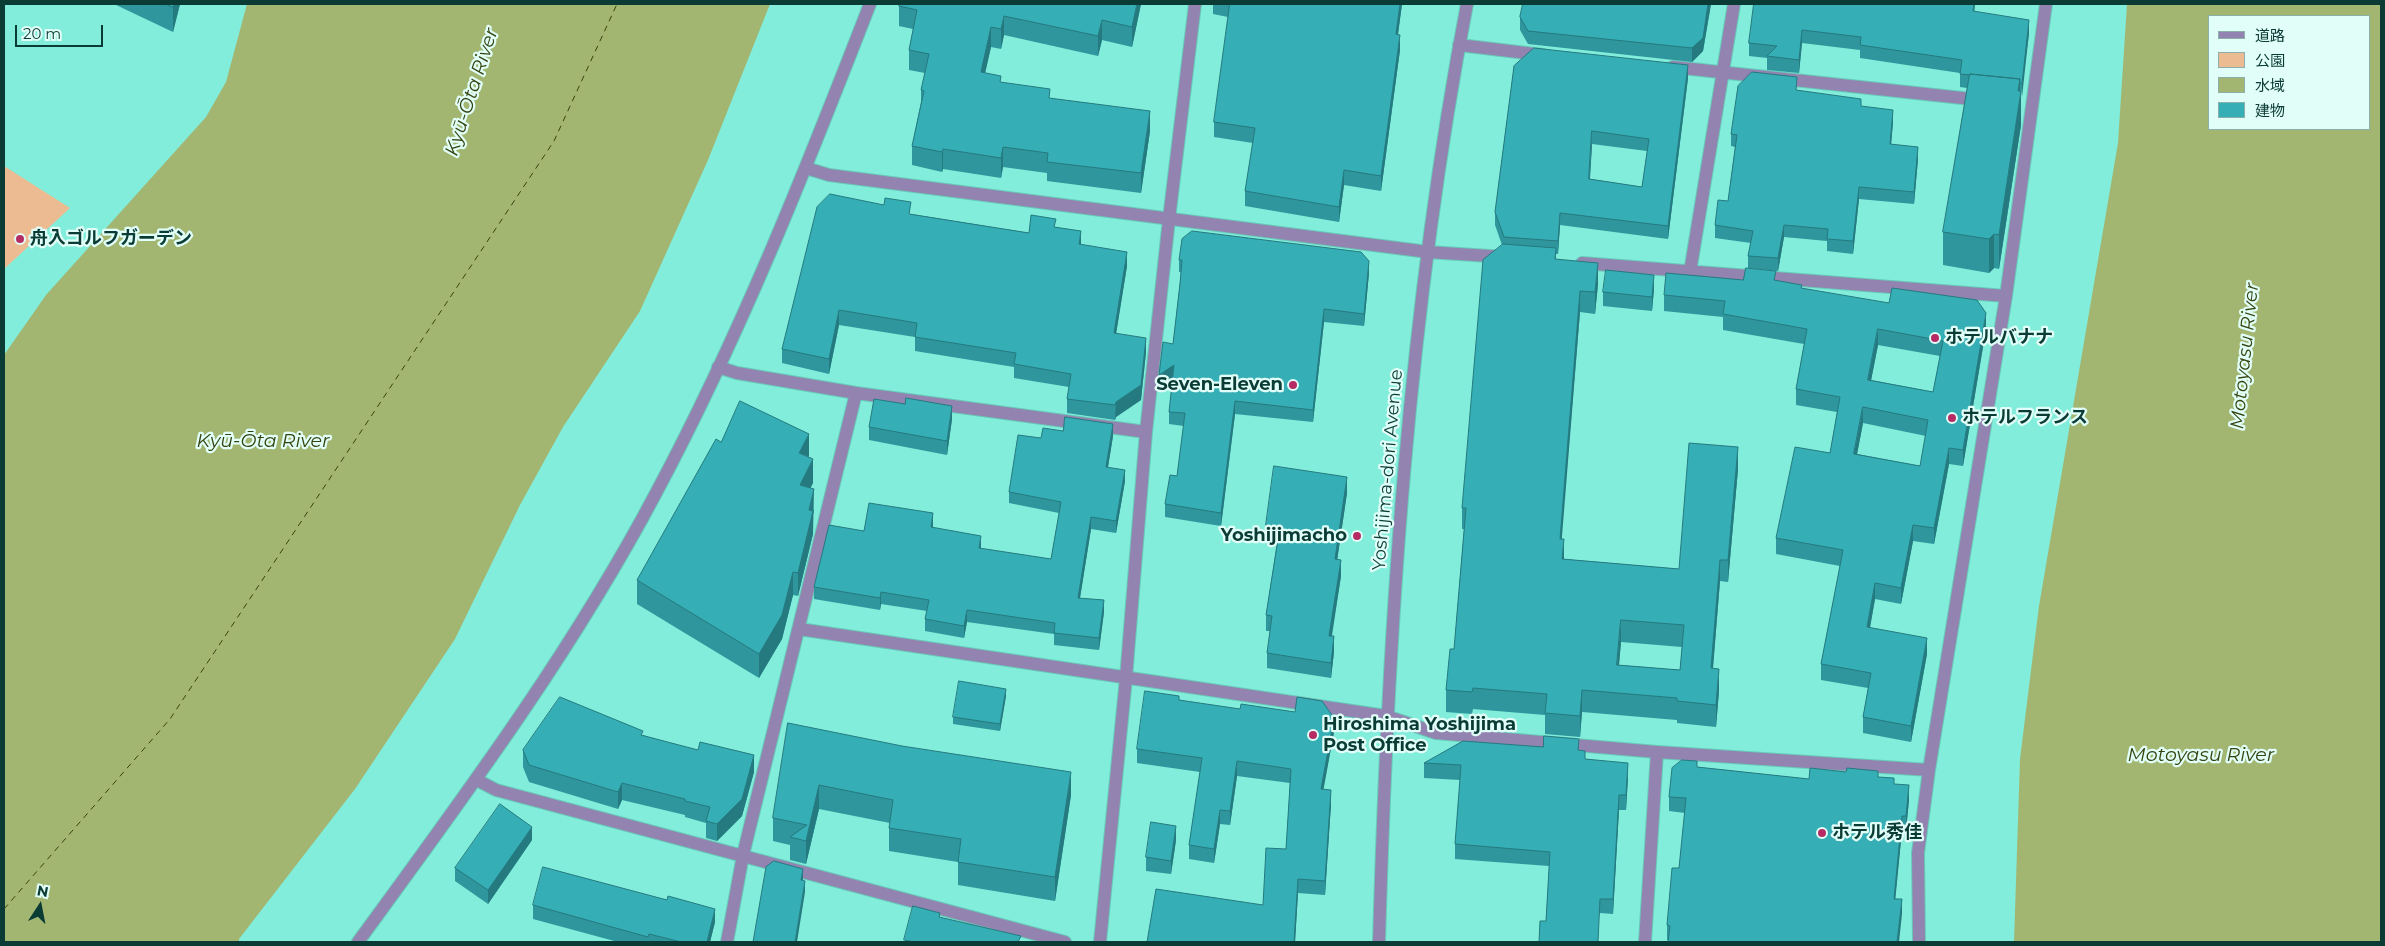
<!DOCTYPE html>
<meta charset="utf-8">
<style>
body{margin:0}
#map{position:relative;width:2385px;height:946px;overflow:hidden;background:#81edda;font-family:Montserrat,"Noto Sans JP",sans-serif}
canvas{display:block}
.frame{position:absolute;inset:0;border:5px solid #0a3b34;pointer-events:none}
.legend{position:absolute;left:2208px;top:15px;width:162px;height:115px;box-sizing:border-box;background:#e1fef8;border:1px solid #8bb0aa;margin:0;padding:6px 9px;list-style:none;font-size:15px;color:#0a3b34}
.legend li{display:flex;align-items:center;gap:10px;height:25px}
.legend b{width:25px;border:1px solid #8bb0aa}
.north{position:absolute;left:15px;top:881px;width:50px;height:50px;-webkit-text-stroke:4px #e1fef8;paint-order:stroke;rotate:11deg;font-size:14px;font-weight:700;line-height:20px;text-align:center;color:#0a3b34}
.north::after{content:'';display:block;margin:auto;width:18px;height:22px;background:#0a3b34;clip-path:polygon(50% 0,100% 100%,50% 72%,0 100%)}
.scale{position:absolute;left:15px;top:25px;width:88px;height:22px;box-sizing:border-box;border:2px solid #0a3b34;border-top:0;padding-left:6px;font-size:15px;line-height:18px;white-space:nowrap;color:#0a3b34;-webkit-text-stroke:4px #e1fef8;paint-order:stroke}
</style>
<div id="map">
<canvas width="2385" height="946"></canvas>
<div class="frame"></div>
<ul class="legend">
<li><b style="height:6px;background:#9383b0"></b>道路</li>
<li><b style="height:14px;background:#edbb91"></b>公園</li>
<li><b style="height:14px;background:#a3b671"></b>水域</li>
<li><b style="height:14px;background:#35aeb5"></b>建物</li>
</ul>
<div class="north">N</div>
<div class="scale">20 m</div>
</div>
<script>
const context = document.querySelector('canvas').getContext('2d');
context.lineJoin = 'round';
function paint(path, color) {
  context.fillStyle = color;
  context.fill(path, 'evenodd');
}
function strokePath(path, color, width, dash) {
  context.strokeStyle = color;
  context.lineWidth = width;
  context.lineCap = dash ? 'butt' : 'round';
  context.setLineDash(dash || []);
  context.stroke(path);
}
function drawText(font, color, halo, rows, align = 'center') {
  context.font = font + ' Montserrat,"Noto Sans JP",sans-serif';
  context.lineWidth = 4.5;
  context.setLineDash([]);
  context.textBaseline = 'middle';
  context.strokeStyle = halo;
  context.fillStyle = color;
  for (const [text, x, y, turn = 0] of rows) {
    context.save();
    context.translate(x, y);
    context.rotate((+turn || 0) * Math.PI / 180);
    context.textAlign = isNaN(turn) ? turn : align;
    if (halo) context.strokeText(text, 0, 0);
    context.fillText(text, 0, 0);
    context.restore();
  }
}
paint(new Path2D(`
 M4 166 70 208 4 269Z`), '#edbb91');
paint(new Path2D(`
 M247 4H770L708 160 640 311 563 427 520 505 455 639 355 789 239 939V942H4V355L46 295 206 117 226 82Z
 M2127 4H2381V942H2014L2020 759 2039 606 2118 143ZM2209 16H2369V129H2209Z`), '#a3b671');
strokePath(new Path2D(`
 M4 909 170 719 554 141 617 4`), '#37430f', 1, [6, 5]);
const minor = new Path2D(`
 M1459 45 1543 55
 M1673 67 1981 100
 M806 168 829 175 1428 252 1505 257
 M1582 263 2006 296
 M1690 272 1734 4
 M718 367 737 373 856 393 1146 432
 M799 629 1386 716 1436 733 1657 752 1929 770
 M477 780 496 790 1065 942
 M358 942C464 797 572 652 656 493 740 336 806 169 870 4
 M727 942 743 855 856 393
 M1100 942 1126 678 1146 432 1169 219 1195 4
 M1379 942C1388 628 1408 313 1467 4
 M1645 942 1657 752
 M1919 942 1918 853 1929 770 2006 296 2046 4`);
strokePath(minor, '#69c9b9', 14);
strokePath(minor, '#9383b0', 12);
paint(new Path2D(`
 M114 4H180L173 32Z
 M1141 4 1132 47 1102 40 1098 56 1004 35 1001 49 991 47 985 73 1001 83 1150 131 1141 193 1047 181V173L1003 167 1001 178 943 169 942 172 912 165V146L921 102V90L925 73 909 70V50L913 29 899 26V6Z
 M1213 4H1402L1398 34 1400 50 1381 191 1344 185 1339 222 1245 206V191L1253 143 1214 137V122L1228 17 1213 14Z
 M1523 4H1711L1703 51 1692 62 1528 44 1520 30V17Z
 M1754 4H1975L1974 11 2029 33 2021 97V125L1999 269 1994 268 1989 273 1943 265V232L1967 88 1960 87V73L1860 58V50L1802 43 1799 73 1767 70V58L1749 56V43Z
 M1514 66 1688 78 1668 239 1560 225 1558 254H1556V259L1598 284 1595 314 1580 312 1561 539 1564 559 1679 569 1738 469 1728 582 1720 581 1713 669 1719 691 1716 727 1677 723V720L1582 712 1580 737 1545 734V715L1473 709 1472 714 1446 712V690L1454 649 1464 529H1462V508L1502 245 1495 225V212ZM1592 144 1647 151 1642 187 1590 179ZM1621 642 1682 647 1680 670 1619 665Z
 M1797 90 1861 106 1893 122 1891 145 1918 159 1914 204 1859 199 1853 254 1827 251V241L1784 237 1778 271 1748 268V256L1751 243 1715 238V225L1728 201 1735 147 1731 146V134Z
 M911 214 1029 233 1056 227 1081 245 1127 266 1116 333 1146 352 1141 400 1116 417 1115 420 1067 413V399L1069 387 1014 378V367L915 351V337L839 325 829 374 782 363V349Z
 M1179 260 1369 273 1364 326 1324 322 1313 422 1235 414 1221 526 1165 517V504L1177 476 1184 426 1169 424V412L1173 379 1159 388 1173 344 1181 272H1179Z
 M1743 280H1776L1802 288 1986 329 1963 466 1949 464 1934 544 1913 541 1901 604 1875 599 1870 628 1927 654 1911 742 1863 733V717L1868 688 1821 680V664L1840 566 1776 554V538L1830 453 1837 412 1796 405V389L1804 344 1723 330V317L1664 311V295ZM1878 345 1940 356 1933 392 1871 380ZM1863 423 1926 436 1920 466 1857 454Z
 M1654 289 1652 311 1603 306V292Z
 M905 404 952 419 947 455 869 440V427Z
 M1063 431 1113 436 1108 467 1125 481 1116 533 1091 529 1080 598 1104 612 1099 650 1054 645V634L967 622 964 638 925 631V619L927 611 881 604 880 610 814 599V587L864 531 933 525V528L981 549 1051 559 1059 513 1009 503V492L1041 438Z
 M721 442 808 457 813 483 810 488 814 512 813 515V534L798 596 793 595 782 639 759 678 637 604V580Z
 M1347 493 1337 560 1341 576 1332 636 1334 652 1331 678 1267 668V653L1270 631H1266V615L1277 542 1266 541V525Z
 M1006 696 1000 731 953 724V717Z
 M1179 700 1334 732 1323 789 1331 804 1325 895 1298 893 1295 942H1147L1263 905 1286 849 1290 783 1237 776 1230 825 1220 824 1214 863 1189 859V845L1200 772 1137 763V749Z
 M788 723 1071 795 1055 901 958 885V862L889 851V828L890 823 819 809 806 864 790 860V845L773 841V818Z
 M643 735 754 772 742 816 717 841 706 838V823L685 817V815L622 800 618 809 529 782 523 767V750Z
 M1579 750 1585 759 1628 777 1626 810H1619L1613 914 1600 913 1546 921 1549 866 1455 859V844L1460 780 1424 778V763Z
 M1697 767 1809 779 1878 777 1894 784 1909 800 1906 830H1902L1895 899 1902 914 1667 940V925L1679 868 1685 813 1669 811V797Z
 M532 840 488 904 455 881V868Z
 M1176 840 1171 874 1146 871V857Z
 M533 905 715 922 710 942H618L533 919Z`), '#2e969c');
paint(new Path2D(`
 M174 4H180L173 32V7Z
 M1137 4H1141L1132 47V27Z
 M1400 4H1402L1396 49V34Z
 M1708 4H1711L1703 51 1692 62V48Z
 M1974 4H1975L1973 24V11Z
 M1004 16V35L1001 49V29Z
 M1102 20V40L1098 56V36Z
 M2029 20V33L2022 97V84Z
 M991 27V47L981 91V72Z
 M1802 30V43L1799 73V60Z
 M1400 35V50L1381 191V176Z
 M1688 65V78L1668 239V226Z
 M2020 79V100L2021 91V125L1999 269V235Z
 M1893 110V122L1890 157V144Z
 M1150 111V131L1141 193V173Z
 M1592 131V144L1589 192V179Z
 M1003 147V167L1001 178V158Z
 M1918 147V159L1914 204V192Z
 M943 149V169L942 172V152Z
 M1344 170V185L1339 222V207Z
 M1859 187V199L1853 254V241Z
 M1560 213V225L1558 254V241Z
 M1784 225V237L1778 271V258Z
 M1081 231V245L1079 244Z
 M1994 234V268L1989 273V239Z
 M1127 252V266L1114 347V333Z
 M1369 261V273L1364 326V314Z
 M1598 263V284L1595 314V292Z
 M1654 275V289L1652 311V297Z
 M1580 291V312L1560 561V539Z
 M1324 309V322L1313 422V410Z
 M839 310V325L829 374V359Z
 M1986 313V329L1963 466V450Z
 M1878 329V345L1868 396V380Z
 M1146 338V352L1141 400 1116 417 1115 420 1116 402Z
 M1174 365V378L1159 388V375Z
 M1235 401V414L1221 526V513Z
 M952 406V419L947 455V441Z
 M1863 407V423L1854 470V454Z
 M1113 424V436L1106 479V467Z
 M809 434V457L799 453Z
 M1738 447V469L1728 582V560Z
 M1949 448V464L1934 544V528Z
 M813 459V483L800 509V485Z
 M1125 470V481L1116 533V521Z
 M1347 477V493L1335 575V559Z
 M814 489 813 534 798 596V573L809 510Z
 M933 513V525L931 539V527Z
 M1091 517V529L1078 610V598Z
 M1913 525V541L1901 604V588Z
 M981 536V548L979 560V548Z
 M1564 539V561L1562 559Z
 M1341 560V576L1329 651V636Z
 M1720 560V581L1711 690V668Z
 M793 572V595L782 639 759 678V654Z
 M1875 583V599L1867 643V627Z
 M881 592V604L880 610V598Z
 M1104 600V612L1099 650V638Z
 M967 610V622L964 638V626Z
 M1621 620V642L1617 686V665Z
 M1334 636V652L1331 678V663Z
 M1927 638V654L1911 742V726Z
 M1719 669V691L1716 727V705Z
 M1006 689V696L1000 731V724Z
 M1582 690V712L1580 737V716Z
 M1334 718V732L1321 803V789Z
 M754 755V772L742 816 717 841V824Z
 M1237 761V776L1230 825V811Z
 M1628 763V777L1626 810V795Z
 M1071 772V795L1055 901V877Z
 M622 783V800L618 809V792Z
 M819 785V809L806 864V841Z
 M1909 785V800L1906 830V816Z
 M1331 790V804L1325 895V881Z
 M1619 795V810L1613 914V899Z
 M1220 810V824L1214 863V849Z
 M1902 816V830L1894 913V899Z
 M1176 826V840L1171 874V861Z
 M532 827V840L488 904V890Z
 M803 869V880H801Z
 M1298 879V893L1295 942H1294Z
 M805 881V892L797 942H795Z
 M1902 899V914L1899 942H1897Z
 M715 909V922L710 942H707Z`), '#257a7f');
const building = new Path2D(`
 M166 4H174L173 7Z
 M900 4H1137L1132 27 1102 20 1098 36 1004 16 1001 29 991 27 981 72 1001 76 1000 82 1050 89 1049 98 1150 111 1141 173 1047 162 1048 153 1003 147 1001 158 943 149 942 152 912 146 924 91 921 90 929 54 909 50 917 10 899 6Z
 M1230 4H1400L1396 34 1400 35 1381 176 1344 170 1339 207 1245 191 1255 128 1214 122Z
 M1523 4H1708L1703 38 1692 48 1528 31 1520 17Z
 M1754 4H1974L1973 11 2029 20 2022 84 2020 83V79L1970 74V75L1960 74 1962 60 1860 45 1861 37 1802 30 1799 60 1767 56 1777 46 1749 43Z
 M1534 48 1688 65 1668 226 1560 213 1558 241 1504 237 1495 212 1514 66ZM1592 131 1649 139 1642 187 1589 179Z
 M1752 72 1797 77 1796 90 1861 99V106L1893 110 1890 144 1918 147 1914 192 1859 187 1853 241 1827 239 1828 229 1784 225 1778 258 1748 256 1753 231 1715 225 1718 200 1728 201 1737 135 1731 134 1738 86Z
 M1970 74 2020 79 2018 91H2021L1999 235 1994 234 1989 239 1943 232Z
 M830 194 884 205 885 198 911 202 909 214 1029 233 1031 215 1056 219 1054 227 1081 231 1079 244 1127 252 1114 333 1146 338 1141 385 1116 402 1115 405 1067 399 1071 374 1014 364 1016 353 915 337 917 323 839 310 829 359 782 349 817 207Z
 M1192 231 1361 252 1369 261 1364 314 1324 309 1313 410 1235 401 1221 513 1165 504 1170 475 1177 476 1185 413 1169 412 1174 365 1159 375 1163 342 1173 344 1180 284 1182 260H1179L1182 239Z
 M1503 244 1556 248 1555 259 1598 263 1595 292 1580 291 1560 539H1564L1562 559 1679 569 1689 443 1738 447 1728 560H1720L1711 668 1719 669 1716 705 1677 701V698L1582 690 1580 716 1545 713 1547 694 1473 688 1472 692 1446 690 1450 649H1454L1466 508H1462L1483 260ZM1621 620 1684 625 1680 670 1617 665Z
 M1746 268 1776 271 1774 280 1802 285 1801 288 1889 303 1892 288 1977 300 1986 313 1963 450 1949 448 1934 528 1913 525 1901 588 1875 583 1867 627 1927 638 1911 726 1863 717 1871 673 1821 664 1843 550 1776 538 1795 447 1830 453 1840 397 1796 389 1807 329 1723 314 1725 301 1664 295 1666 273 1743 280ZM1878 329 1943 341 1933 392 1868 380ZM1863 407 1928 420 1920 466 1854 454Z
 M1606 270 1654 275 1652 297 1603 292Z
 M906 398 952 406 947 441 869 427 874 399 905 404Z
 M740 401 809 434 799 453 813 459 800 485 814 489 809 510 813 511 798 573 793 572 782 615 759 654 637 580 716 439 721 442Z
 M1065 417 1113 424 1106 467 1125 470 1116 521 1091 517 1078 598 1104 600 1099 638 1054 633 1055 623 967 610 964 626 925 619 929 600 881 592 880 598 814 587 829 525 864 531 869 503 933 513 931 527 981 536 979 548 1051 559 1061 502 1009 492 1018 435 1041 438 1043 428 1063 431Z
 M1274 466 1347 477 1335 559 1341 560 1329 636H1334L1331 663 1267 653 1272 616 1266 615 1280 527 1266 525Z
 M959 681 1006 689 1000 724 953 717Z
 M1145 691 1179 696V700L1240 709 1241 704 1295 712 1297 697 1322 701 1334 718 1321 789 1331 790 1325 881 1298 879 1294 942H1147L1156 889 1263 905 1266 848 1286 849 1291 769 1237 761 1230 811 1220 810 1214 849 1189 845 1202 758 1137 749Z
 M560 697 643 731 641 735 698 750 700 742 754 755 742 799 717 824 706 821 710 807 685 801V799L622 783 618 792 529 765 523 750Z
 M788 723 902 746 1071 772 1055 877 958 862 961 839 889 828 893 800 819 785 806 841 790 837 807 825 773 818Z
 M1544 736 1579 739 1578 750 1585 751V759L1628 763 1626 795H1619L1613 899H1600L1598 942H1539L1540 921H1546L1550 852 1455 844 1461 765 1424 763 1463 741 1543 747Z
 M1682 760 1697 761V767L1809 779 1810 768 1846 772 1847 768 1878 771V777L1894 778V784L1909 785 1906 816H1902L1894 899H1902L1897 942H1668L1670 926 1667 925 1672 868H1679L1686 798 1669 797 1672 768Z
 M500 804 532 827 488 890 455 868Z
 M1151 822 1176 826 1171 861 1146 857Z
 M774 861 803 869 801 880 805 881 795 942H753L766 867Z
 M543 867 667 900 668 896 715 909 707 942H681L649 934 648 937 533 905Z
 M913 906 940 913 939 917 1021 936 1018 942H914L904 940Z`);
paint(building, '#35aeb5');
strokePath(building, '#257a7f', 1);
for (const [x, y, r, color] of [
 [20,239,5,"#b72b64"],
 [1935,338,5,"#b72b64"],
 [1293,385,5,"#b72b64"],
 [1952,418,5,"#b72b64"],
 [1357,536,5,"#b72b64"],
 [1313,735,5,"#b72b64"],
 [1822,833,5,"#b72b64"]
]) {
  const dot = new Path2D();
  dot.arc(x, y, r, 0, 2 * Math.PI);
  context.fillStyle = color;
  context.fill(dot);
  strokePath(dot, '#e1fef8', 2);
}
drawText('bold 18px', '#0a3b34', '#e1fef8', [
 ["舟入ゴルフガーデン",30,239],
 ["ホテルバナナ",1945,338],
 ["Seven-Eleven",1283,385,"right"],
 ["ホテルフランス",1962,418],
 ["Yoshijimacho",1347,536,"right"],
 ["Hiroshima Yoshijima",1323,725],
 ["Post Office",1323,746],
 ["ホテル秀佳",1832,833]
], 'left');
drawText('18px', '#0a3b34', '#e1fef8', [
 ["Yoshijima-dori Avenue",1388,470,-85]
]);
drawText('italic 19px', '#37430f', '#e1fef8', [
 ["Kyū-Ōta River",472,92,-72],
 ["Motoyasu River",2245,356,-84],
 ["Kyū-Ōta River",263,441],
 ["Motoyasu River",2201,755]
]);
</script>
